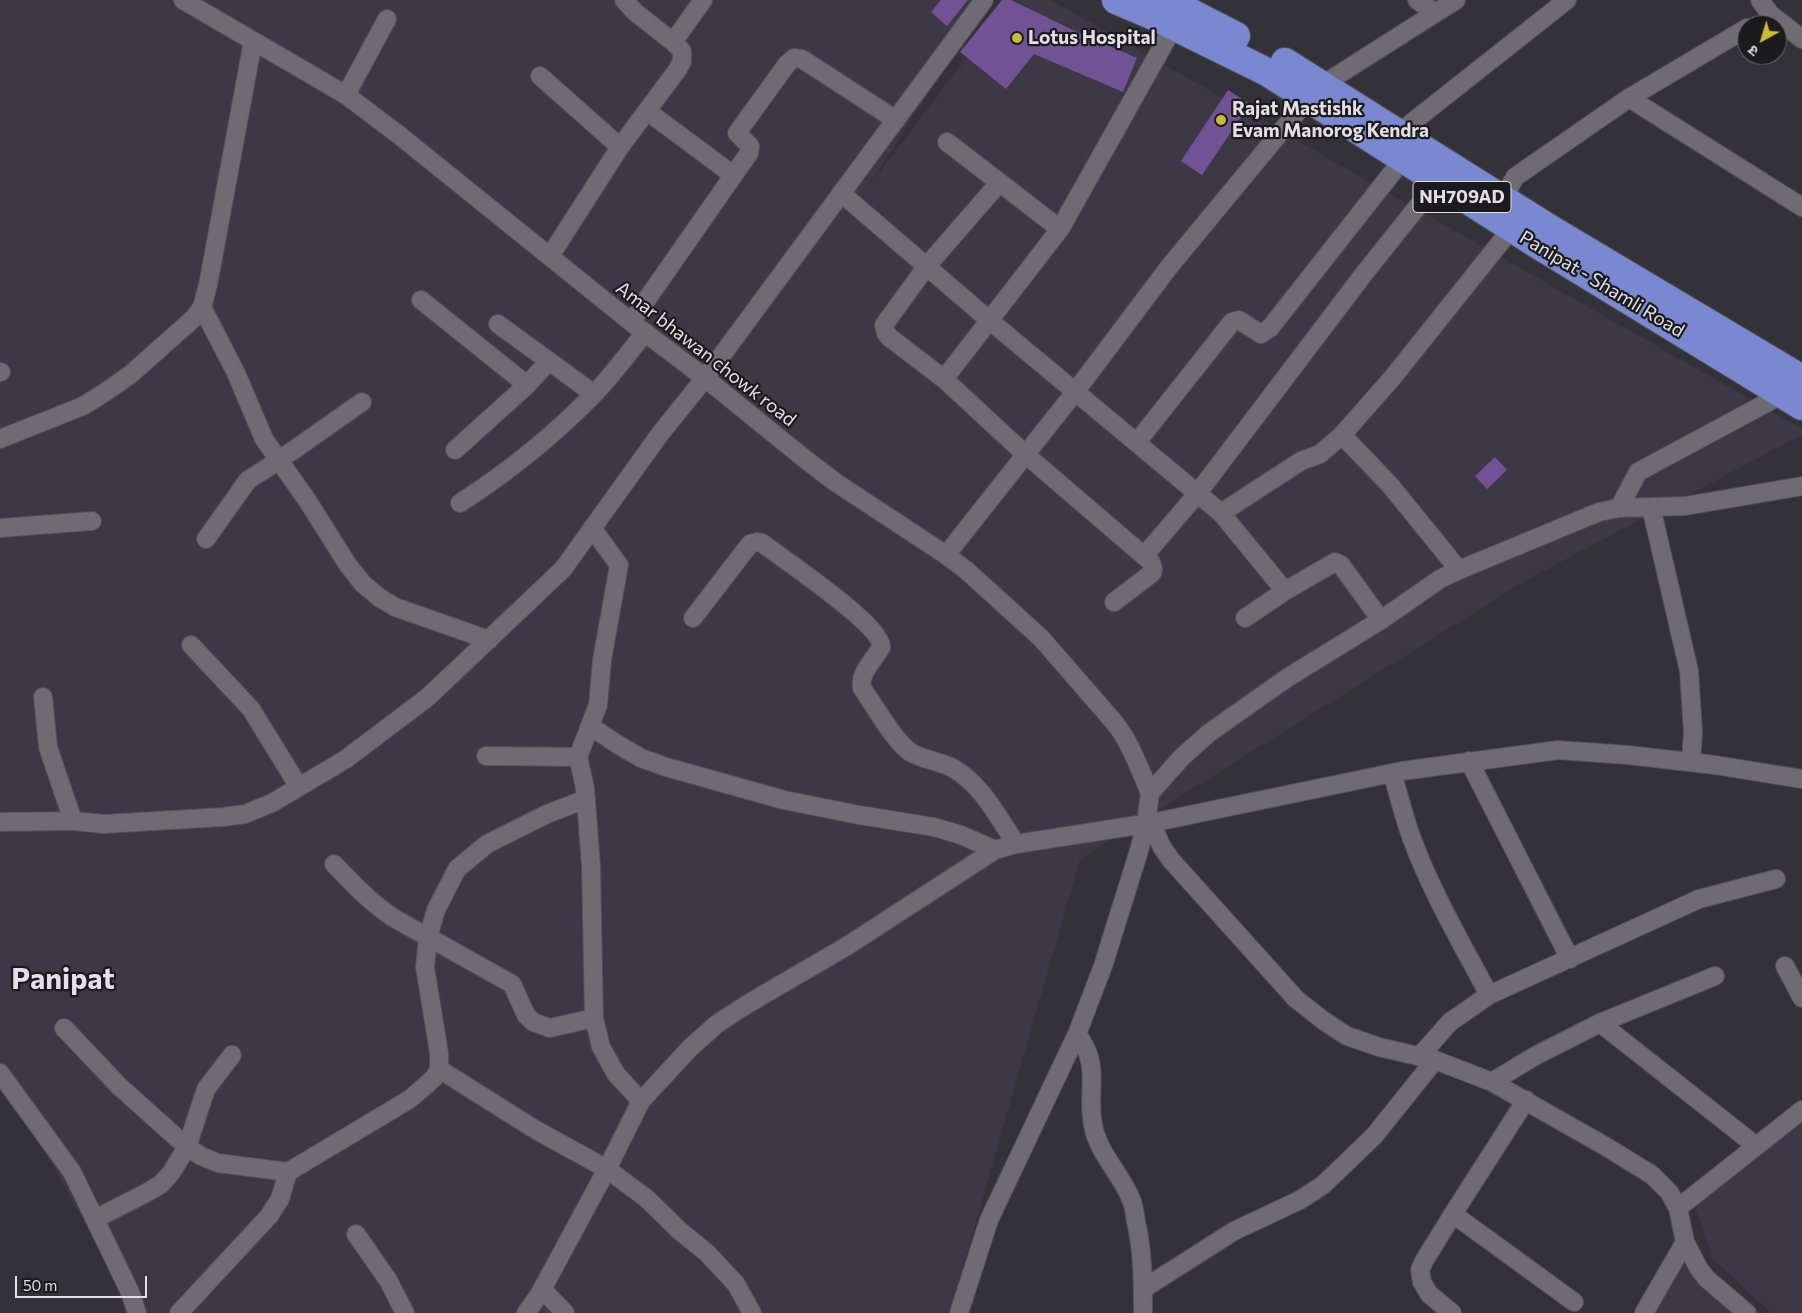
<!DOCTYPE html>
<meta charset="utf-8">
<style>
body{margin:0}
#map{position:relative;width:1802px;height:1313px;overflow:hidden;background:#343239;font-family:Commissioner,"Noto Sans Devanagari",sans-serif}
canvas{display:block}
.north{position:absolute;left:1737px;top:15px;width:50px;height:50px;box-sizing:border-box;background:#1b1a1d;border:1px solid #6b696d;border-radius:50%;rotate:219deg;font-size:14px;font-weight:700;line-height:20px;text-align:center;color:#e2e0e5}
.north::after{content:'';display:block;margin:auto;width:18px;height:22px;background:#cbba39;clip-path:polygon(50% 0,100% 100%,50% 72%,0 100%)}
.scale{position:absolute;left:15px;top:1276px;width:132px;height:22px;box-sizing:border-box;border:2px solid #e2e0e5;border-top:0;padding-left:6px;font-size:15px;line-height:18px;white-space:nowrap;color:#e2e0e5;-webkit-text-stroke:4px #1b1a1d;paint-order:stroke}
</style>
<div id="map">
<canvas width="1802" height="1313"></canvas>
<div class="north">उ</div>
<div class="scale">50 m</div>
</div>
<script>
const context = document.querySelector('canvas').getContext('2d');
context.lineJoin = 'round';
function paint(path, color) {
  context.fillStyle = color;
  context.fill(path, 'evenodd');
}
function strokePath(path, color, width, dash) {
  context.strokeStyle = color;
  context.lineWidth = width;
  context.lineCap = dash ? 'butt' : 'round';
  context.setLineDash(dash || []);
  context.stroke(path);
}
function drawText(font, color, halo, rows, align = 'center') {
  context.font = font + ' Commissioner,sans-serif';
  context.lineWidth = 4.5;
  context.setLineDash([]);
  context.textBaseline = 'middle';
  context.strokeStyle = halo;
  context.fillStyle = color;
  for (const [text, x, y, turn = 0] of rows) {
    context.save();
    context.translate(x, y);
    context.rotate((+turn || 0) * Math.PI / 180);
    context.textAlign = isNaN(turn) ? turn : align;
    if (halo) context.strokeText(text, 0, 0);
    context.fillText(text, 0, 0);
    context.restore();
  }
}
paint(new Path2D(`
 M0 0H987L869 186 1010 0H1051L1802 429V435L1528 579 1080 859 950 1313H134L5 1079 0 1074Z
 M1802 1117V1313H1771L1712 1258 1693 1199Z
 M1684 1264 1737 1313H1654Z`), '#3d3845');
paint(new Path2D(`
 M941 0H968L947 26 931 12Z
 M1002 0H1011L1073 30 1137 58 1123 92 1034 54 1006 89 960 52Z
 M1228 90 1250 104 1202 175 1181 161Z
 M1495 457 1507 470 1487 489 1475 476Z`), '#715295');
const street = new Path2D(`
 M183 0 346 95 399 135 631 322 705 378 805 459 835 482 946 555 966 570 1041 638 1114 722C1131 743 1139 768 1150 793
 M1417 0 1435 13
 M1760 0 1770 14 1802 39
 M673 42 703 0
 M540 76 620 147
 M346 95 387 19
 M1629 98 1802 207
 M647 111 733 175
 M1391 139 1567 0
 M947 142 1060 229
 M999 183 926 267 884 325 886 333 889 337 944 379 1025 454 1151 562 1153 569 1152 573 1114 602
 M841 193 989 320 1221 513 1285 591
 M1498 208 1515 177 1629 98 1747 28
 M550 256 620 147 678 69 682 61V51L673 42 635 12 624 0
 M421 300 527 385
 M202 307 236 373 264 439 307 500 348 565 363 584 380 598 395 607 489 640
 M631 322 749 153 750 146 737 133 787 64 794 58 802 59 896 120
 M498 324 594 394
 M0 372H1
 M944 379 1060 229 1174 26
 M1342 435 1390 485 1459 570
 M0 439 83 406 107 391 131 374 194 318 202 307 208 285 253 41
 M1137 442 1232 322 1239 320 1261 334 1270 328 1403 159
 M455 450 527 385 549 361
 M460 503C508 472 554 435 593 395 612 376 628 353 645 333
 M1651 507 1689 671 1693 732 1691 762
 M1619 508 1638 472 1783 394 1786 388
 M1221 513 1301 461 1320 454 1342 435 1393 377 1512 228
 M0 528 92 521
 M592 528 619 565 602 660 598 705 578 757 585 788 591 866 594 1018 601 1047 616 1074 641 1101
 M206 539 248 480 278 461 362 402
 M946 555 1075 392 1169 267 1308 99 1322 85 1456 0
 M1144 556 1197 494 1363 275 1438 181
 M693 618 750 544 757 542 762 543C783 559 882 625 881 647 874 661 859 672 862 688 874 705 894 741 910 752 923 760 940 761 953 768 982 785 998 817 1016 844
 M1245 618 1285 591 1335 562 1341 565 1381 620
 M191 645 251 709 299 787
 M43 697 48 747 73 821
 M590 726 617 744 641 758 666 767 784 800 859 815 934 827 961 835 995 850
 M486 756 578 757
 M1469 761 1570 959
 M1392 773C1399 795 1404 818 1412 839 1432 893 1462 944 1489 995
 M0 822 73 821 104 824 223 817 245 814 272 803 346 759 428 697 563 569 660 434 705 378 984 0
 M1151 823 1162 847 1171 860 1296 999 1324 1021 1347 1036 1379 1047 1435 1060 1492 1082 1605 1146 1652 1175 1669 1192 1678 1208 1685 1242 1699 1269 1707 1279 1747 1313
 M334 864C352 883 369 901 392 917L512 984 526 1015 533 1022 550 1028 594 1018
 M1785 966 1802 998
 M1600 1023 1755 1145
 M64 1028 119 1086 187 1147 201 1156 218 1163 288 1172 410 1099 434 1078 439 1069V1053L425 967 428 937 436 910 457 869 487 844 547 814 586 799
 M1077 1034C1102 1067 1086 1089 1093 1125 1098 1153 1121 1174 1131 1199 1134 1206 1135 1215 1136 1222 1143 1252 1143 1282 1143 1313
 M1420 1056 1450 1022 1489 995 1699 899 1776 879
 M439 1069 536 1130 607 1169 646 1198 680 1231 707 1253 736 1284 752 1313
 M0 1073 72 1172 130 1292 137 1313
 M1492 1082 1535 1056 1600 1023 1715 976
 M1678 1208 1802 1110
 M1453 1214 1574 1302
 M95 1219 148 1192 161 1184 171 1173 187 1147 206 1089 232 1055
 M356 1234 388 1280 405 1313
 M542 1289 565 1313
 M1143 1289 1234 1231 1300 1200 1323 1185 1374 1136 1435 1060
 M179 1313 269 1216 280 1199 288 1172
 M526 1313 539 1295 607 1169 641 1101 690 1048 718 1023 751 1002 847 946 995 850 1016 844 1151 823 1402 771 1558 750 1628 755 1715 765 1802 779
 M959 1313 989 1220 1077 1034 1103 966 1138 854 1146 824 1150 793 1182 757 1209 733 1287 678 1381 620 1440 579 1459 570 1599 512 1619 508 1685 506 1802 486
 M1452 1313 1429 1294 1422 1282 1420 1270 1424 1261 1453 1214 1526 1100
 M1644 1313 1685 1242`);
const highway = new Path2D(`
 M1116 0 1149 14 1267 72 1540 246 1802 406
 M1166 0 1236 36
 M1285 62 1552 230 1802 379`);
strokePath(street, '#535157', 20);
strokePath(highway, '#535157', 30);
strokePath(street, '#6e6b73', 18);
strokePath(highway, '#7988d0', 28);
for (const [x, y, r, color] of [
 [1017,38,6,"#cbba39"],
 [1221,120,6,"#cbba39"]
]) {
  const dot = new Path2D();
  dot.arc(x, y, r, 0, 2 * Math.PI);
  context.fillStyle = color;
  context.fill(dot);
  strokePath(dot, '#1b1a1d', 2);
}
for (const [x, y, w] of [
 [1462,197,98]
]) {
  const box = new Path2D();
  box.roundRect(x - w / 2, y - 15.5, w, 31, 4);
  context.fillStyle = '#1b1a1d';
  context.fill(box);
  strokePath(box, '#e2e0e5', 1);
}
drawText('bold 18px', '#e2e0e5', null, [
 ["NH709AD",1462,197]
]);
drawText('bold 19px', '#e2e0e5', '#1b1a1d', [
 ["Lotus Hospital",1028,38],
 ["Rajat Mastishk",1232,109],
 ["Evam Manorog Kendra",1232,131]
], 'left');
drawText('19px', '#e2e0e5', '#1b1a1d', [
 ["Panipat - Shamli Road",1602,284,31],
 ["Amar bhawan chowk road",706,354,38]
]);
drawText('bold 29px', '#e4e0ea', '#1b1a1d', [
 ["Panipat",63,979]
]);
</script>
